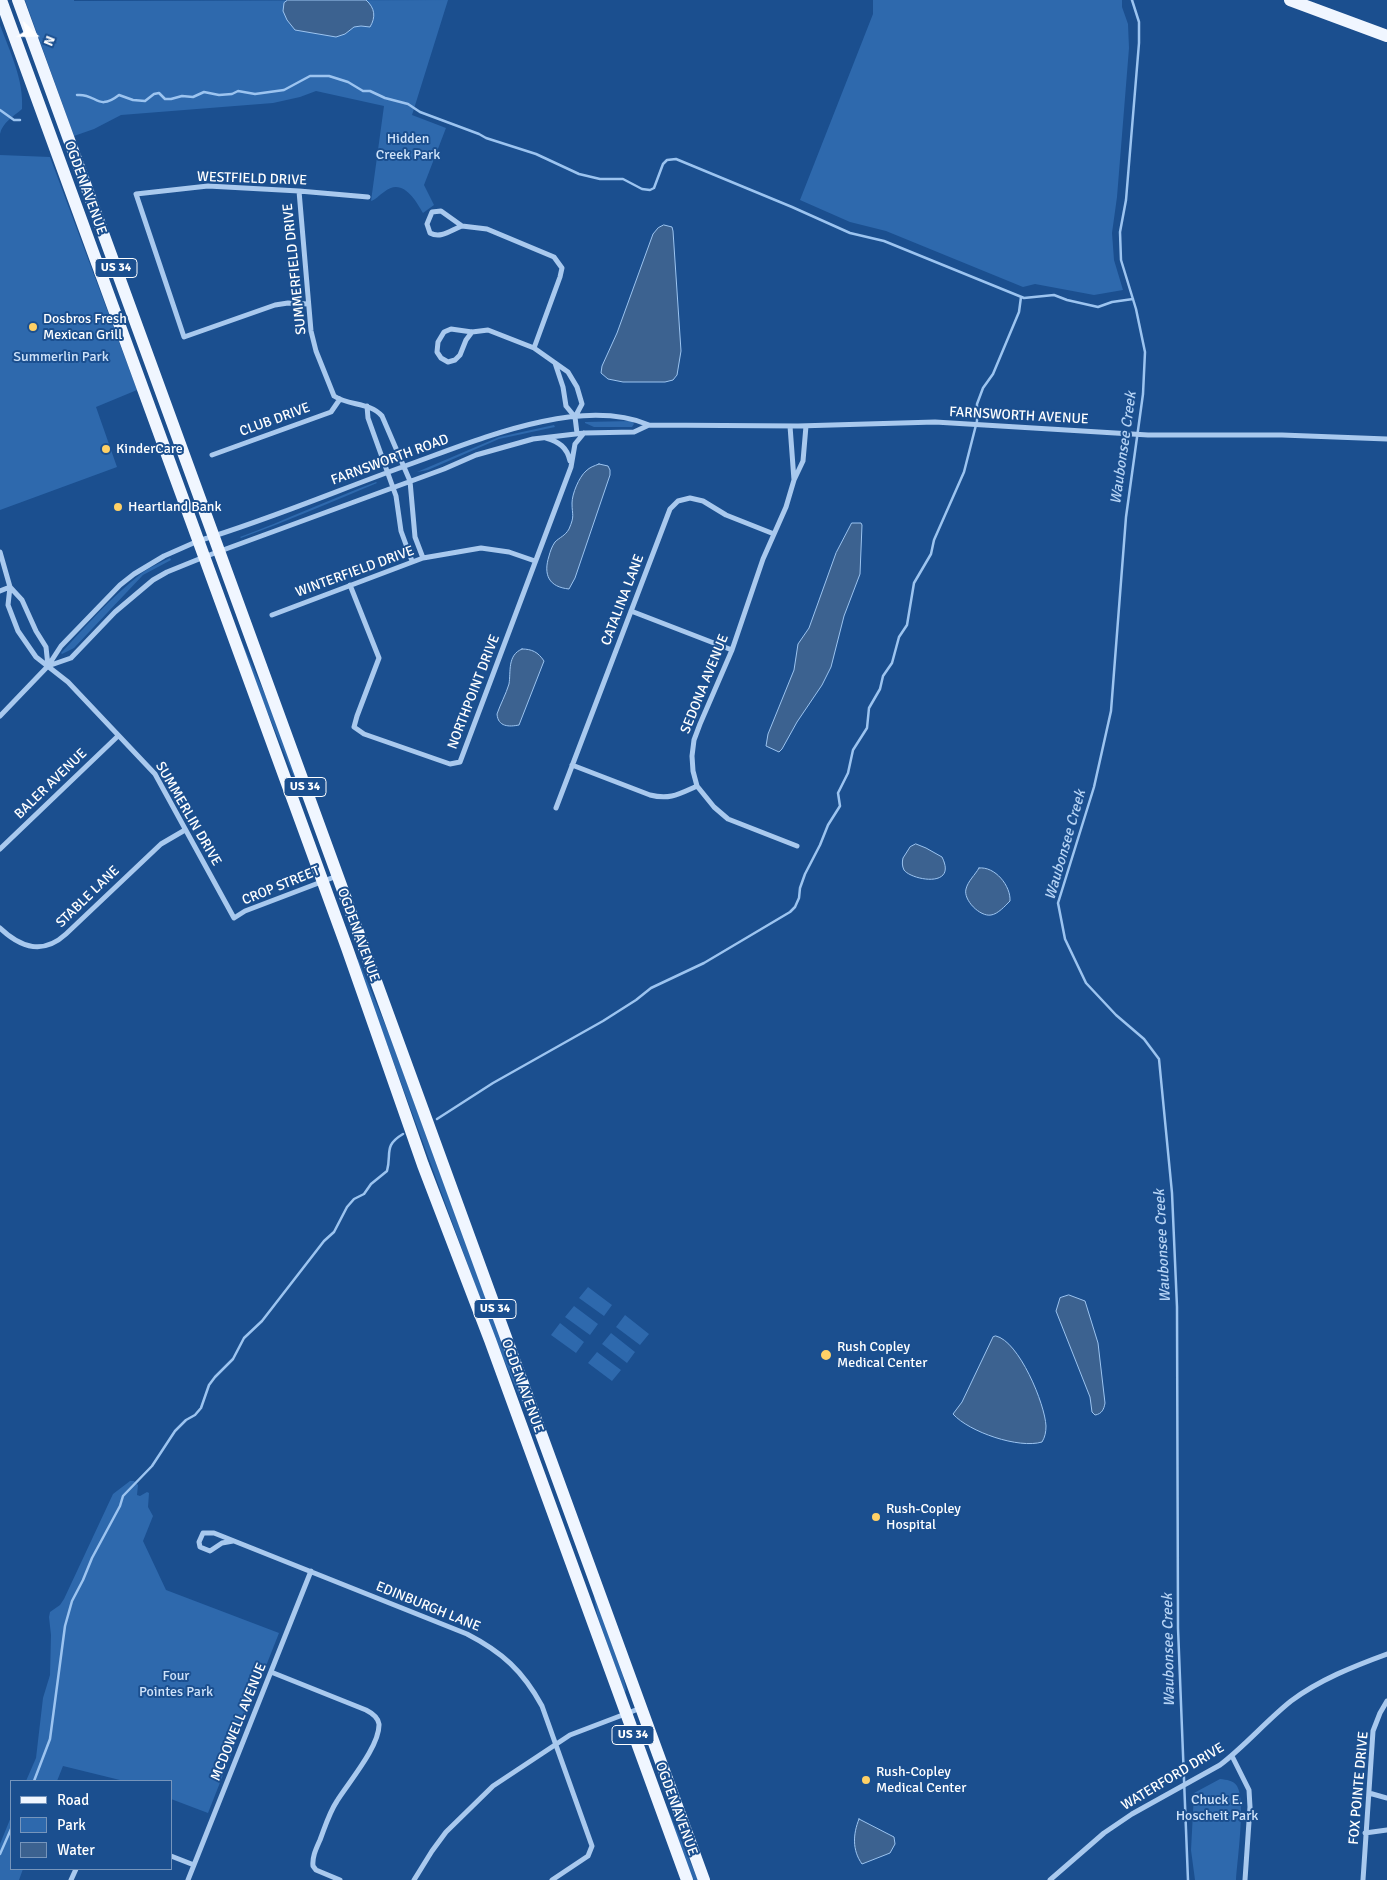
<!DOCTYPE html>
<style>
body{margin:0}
#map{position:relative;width:1387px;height:1880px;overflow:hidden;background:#1b4f8f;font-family:Signika,sans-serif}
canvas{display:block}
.legend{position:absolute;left:10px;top:1780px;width:162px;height:90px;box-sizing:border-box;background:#1b4f8f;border:1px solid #7695bc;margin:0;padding:6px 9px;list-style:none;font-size:15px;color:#fff}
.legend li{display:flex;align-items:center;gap:10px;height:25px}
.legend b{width:25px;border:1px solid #7695bc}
.north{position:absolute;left:10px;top:10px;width:50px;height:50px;-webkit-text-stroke:4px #1b4f8f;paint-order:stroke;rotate:112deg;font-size:14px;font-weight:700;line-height:20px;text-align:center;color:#fff}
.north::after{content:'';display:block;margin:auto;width:18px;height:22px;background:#fff;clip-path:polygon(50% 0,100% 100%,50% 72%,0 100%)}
</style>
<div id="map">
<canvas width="1387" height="1880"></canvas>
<ul class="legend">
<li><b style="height:6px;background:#f0f6ff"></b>Road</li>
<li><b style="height:14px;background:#2e69ad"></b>Park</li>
<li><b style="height:14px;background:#3c6290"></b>Water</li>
</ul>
<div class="north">N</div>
</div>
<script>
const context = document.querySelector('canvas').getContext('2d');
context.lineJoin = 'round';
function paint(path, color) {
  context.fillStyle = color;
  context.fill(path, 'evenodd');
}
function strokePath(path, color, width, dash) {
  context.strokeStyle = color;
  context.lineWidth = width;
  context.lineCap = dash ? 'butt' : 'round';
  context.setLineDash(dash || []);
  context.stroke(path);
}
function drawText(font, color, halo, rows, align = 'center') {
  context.font = font + ' Signika,sans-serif';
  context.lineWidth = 4;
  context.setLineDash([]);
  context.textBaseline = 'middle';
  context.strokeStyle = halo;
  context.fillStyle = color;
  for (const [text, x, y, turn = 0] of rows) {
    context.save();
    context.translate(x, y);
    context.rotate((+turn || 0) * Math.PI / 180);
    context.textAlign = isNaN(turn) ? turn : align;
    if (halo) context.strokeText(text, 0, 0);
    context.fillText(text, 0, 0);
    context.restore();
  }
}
paint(new Path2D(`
 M25 0H74V1L448 0 412 115 446 128 424 185 434 205 423 213C415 199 402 177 384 192 378 196 377 199 371 201L384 106 316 91 300 97 273 103 121 115 94 129 74 136Z
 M873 0H1122V7L1128 24 1129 48 1117 197 1112 233 1114 260 1123 290 1094 295 1035 284 1023 287 886 231 850 222 800 200 873 14Z
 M0 25C10 52 24 80 22 109 14 116 2 123 0 134Z
 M0 155 50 157 137 390 96 407 117 467 0 510Z
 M632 421 634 424 632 427H594L585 423V422Z
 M554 425 555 427 499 439 428 470 417 472 499 437Z
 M376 482 377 483C332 502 287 521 241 538L240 537C286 520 330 499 376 482Z
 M170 558 171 560 143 575 74 648 62 654 61 653C86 626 112 596 142 573 150 567 160 563 170 558Z
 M240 638 267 699 304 798 303 799 262 699Z
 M358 959 389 1034 529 1416H528L495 1339 356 960Z
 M588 1287 612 1305 604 1316 579 1298Z
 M574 1306 598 1324 590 1335 565 1317Z
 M625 1315 649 1334 640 1345 616 1327Z
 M560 1323 584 1342 576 1353 551 1335Z
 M611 1333 635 1352 627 1363 602 1344Z
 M597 1352 621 1370 612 1381 588 1363Z
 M130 1481H134L138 1485 137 1495 140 1496 147 1492 149 1493 148 1507 153 1516 143 1541 166 1590 279 1633 208 1813 171 1799V1781H124L63 1766 57 1781H26L36 1758 43 1698 50 1675 51 1635 49 1617 50 1612 60 1605 64 1599 113 1494Z
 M595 1597 623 1676 626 1689 625 1693 598 1618 594 1598Z
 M1220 1779C1227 1780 1233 1780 1237 1786 1246 1800 1237 1862 1236 1880H1195L1191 1850 1194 1793Z
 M666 1805 698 1880H692Z
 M11 1817V1869H23L19 1880H0V1844Z`), '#2e69ad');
const water = new Path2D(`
 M288 0H366C375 8 376 17 370 27L361 26 354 27 345 34 336 37 295 30 287 20 283 11 284 3Z
 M664 225 672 227 673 231 681 351 677 375 673 380 665 382H623L608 379 601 373 602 366 617 333 653 234 658 228Z
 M599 464 608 466 610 470V475L575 578 569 589C549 587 543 575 549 556 550 552 552 546 555 542 560 537 565 536 569 529 575 515 572 516 572 503 572 494 579 477 586 471 590 467 594 466 599 464Z
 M852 523H861L862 525 860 574 844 616 831 667 822 685 797 722 782 749 779 752 766 746 768 734 794 670 798 644 809 628 836 553Z
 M522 649C532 649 538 652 544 661L519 725C509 727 498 727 497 714 500 705 506 694 509 684 511 672 507 655 522 649Z
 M916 844 926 848 942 857C958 889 911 880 904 870 902 866 902 862 903 858L910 847Z
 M979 868C995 866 1011 886 1010 901 1005 906 998 914 991 915 980 917 963 900 966 889 968 881 975 875 979 868Z
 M1069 1295 1085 1301 1098 1343 1105 1403C1104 1409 1102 1414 1095 1415L1092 1412 1090 1397 1056 1311 1060 1298Z
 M996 1336C1019 1341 1045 1404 1046 1426 1046 1432 1045 1437 1042 1442 1019 1449 969 1432 953 1414L962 1402 993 1337Z
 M859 1819 894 1837 895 1844 890 1853 862 1864C852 1850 853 1834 859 1819Z`);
paint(water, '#3c6290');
strokePath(water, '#9cc4f0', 1);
strokePath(new Path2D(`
 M1132 0 1139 22V43L1126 200 1120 232 1121 260 1136 309 1145 352 1143 394 1126 517 1111 711 1094 787 1058 903 1065 939 1086 983 1116 1015 1144 1039 1159 1059 1172 1193 1177 1307 1178 1628 1188 1880
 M77 95C97 93 97 112 119 95L133 100 145 101 154 94 159 93 165 99H171L182 96 193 97 204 92 219 95 232 94 238 91 255 94 284 90 310 76H329L348 82 363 91H370L385 98 408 104 420 112 479 134 486 138 536 154 579 174 600 179H623L642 189 650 190 654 188 663 164 667 160 676 159 792 207 850 233 884 241 1024 298 1054 295 1067 300 1098 307 1112 302 1133 299
 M0 110 14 120H20
 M437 1119 493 1083 603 1021 636 1000 651 988 704 963 790 912 795 907 799 898 800 888 805 874 820 845 828 825 840 806 838 793 848 773 853 750 867 728 869 708 880 689 883 676 892 663 899 637 907 625 914 583 931 554 934 540 964 472 977 421V404L983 388 993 374 1019 312 1021 297
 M34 1781 50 1739 65 1626 72 1601 83 1580 92 1558 120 1506 123 1496 152 1466 175 1431 186 1420 195 1415 201 1408 209 1385 215 1377 233 1359 244 1338 262 1321 324 1241 334 1232 347 1207 354 1199 364 1194 371 1184 387 1171C392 1153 383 1146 403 1134
 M0 1854 11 1829`), '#9cc4f0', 2.5);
strokePath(new Path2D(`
 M299 191 311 331 316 351 334 396C349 406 370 402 382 416L410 481 415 537 423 558
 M462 226C451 230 441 239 430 233L427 224 432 212 441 211 462 226 487 229 554 257 562 268 560 277 534 348
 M308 304 288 303 275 305 184 337 136 194 208 186 299 191 368 197
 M472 332 466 340 460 355 455 360 448 362 441 358 437 352 438 342 444 332 451 329 472 332 488 330 534 348 568 372 577 387 582 404 575 417 577 433
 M555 363 563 387 566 406 575 417
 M367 406 368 418 396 496 401 531 412 561
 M790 426 794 480
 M546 438C559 442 567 447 570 461
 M212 455 331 412 340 399
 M0 552 10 587 8 605 18 631 36 657 68 682 155 774 234 918 245 911 337 876
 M350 585 379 658 357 716 354 727 364 734 450 764 460 762 571 467 575 444 584 433
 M10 587 22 600 36 631 46 647 48 666
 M0 591 10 587
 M631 611 732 650
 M272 615 423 558 481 548 509 552 535 561
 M48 666 71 658 115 612 153 580 167 572 204 557 444 469 476 455 533 439 584 433 634 432 649 425 798 426 935 422 1148 435H1282L1387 439
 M0 716 48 666 61 646 120 585 134 574 164 556 198 541C268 520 336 491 405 466 473 442 578 395 649 425
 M572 765 650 795C670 800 679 794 697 786
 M556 808 670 509 678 501 690 498 703 501 726 515 774 534
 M797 846 728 819 714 807 697 786 693 771 692 756 694 740 700 724 732 650 763 559 786 507 794 480 803 461 806 426
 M0 849 118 736
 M0 928C21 948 43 955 66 934L161 844 185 830
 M233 1541 222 1543 210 1551 200 1547 199 1542 203 1533H214L467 1634C502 1652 523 1671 542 1706L592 1846 588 1856 552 1880
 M271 1672 366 1710C372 1713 378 1717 379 1724 380 1746 348 1783 337 1801 329 1813 325 1827 320 1840 316 1849 312 1857 313 1866L316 1870 340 1880
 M1232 1756 1249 1790 1250 1807 1245 1880
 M1369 1793 1387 1798
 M1365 1833 1387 1830
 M171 1856 194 1865
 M71 1880 76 1869
 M188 1880 311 1571
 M414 1880 432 1851 446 1832 493 1786 570 1735 641 1708
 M1050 1880 1104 1833 1132 1814 1220 1765C1245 1746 1266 1721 1291 1701 1319 1680 1354 1666 1387 1654
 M1363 1880 1373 1731 1380 1713 1387 1701`), '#a9c9ee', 5);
strokePath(new Path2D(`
 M1 0 347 948 423 1165 490 1340 687 1880
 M18 0 704 1880
 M1290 0 1387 36`), '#f0f6ff', 12);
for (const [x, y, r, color] of [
 [33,327,5,"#ffd166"],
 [106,449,5,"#ffd166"],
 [118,507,5,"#ffd166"],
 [826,1355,6,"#ffd166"],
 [876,1517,5,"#ffd166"],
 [866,1780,5,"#ffd166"]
]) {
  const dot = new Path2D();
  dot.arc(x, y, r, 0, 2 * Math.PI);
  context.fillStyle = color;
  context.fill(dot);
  strokePath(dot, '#1b4f8f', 2);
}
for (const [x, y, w] of [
 [116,268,42],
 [305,787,42],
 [495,1309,42],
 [633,1735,42]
]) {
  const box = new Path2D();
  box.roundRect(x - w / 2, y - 9.5, w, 19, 4);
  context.fillStyle = '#1b4f8f';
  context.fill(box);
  strokePath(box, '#fff', 1);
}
drawText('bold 12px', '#fff', null, [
 ["US 34",116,268],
 ["US 34",305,787],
 ["US 34",495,1309],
 ["US 34",633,1735]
]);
drawText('14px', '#cfe3fa', '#1b4f8f', [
 ["Hidden",408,139],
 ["Creek Park",408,155],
 ["Summerlin Park",61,357],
 ["Four",176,1676],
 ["Pointes Park",176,1692],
 ["Chuck E.",1217,1800],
 ["Hoscheit Park",1217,1816]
]);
drawText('14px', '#fff', '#1b4f8f', [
 ["WESTFIELD DRIVE",252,179,2],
 ["OGDEN AVENUE",85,188,70],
 ["SUMMERFIELD DRIVE",295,269,-96],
 ["FARNSWORTH AVENUE",1019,416,3],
 ["CLUB DRIVE",275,420,-20],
 ["FARNSWORTH ROAD",390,460,-20],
 ["WINTERFIELD DRIVE",355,572,-20],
 ["CATALINA LANE",623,600,-69],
 ["SEDONA AVENUE",705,684,-68],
 ["NORTHPOINT DRIVE",474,692,-69],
 ["BALER AVENUE",51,784,-44],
 ["SUMMERLIN DRIVE",188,814,60],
 ["CROP STREET",281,886,-22],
 ["STABLE LANE",88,897,-44],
 ["OGDEN AVENUE",358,935,70],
 ["OGDEN AVENUE",522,1386,70],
 ["EDINBURGH LANE",428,1607,22],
 ["MCDOWELL AVENUE",239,1722,-68],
 ["WATERFORD DRIVE",1173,1777,-31],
 ["FOX POINTE DRIVE",1359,1788,-85],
 ["OGDEN AVENUE",676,1809,70]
]);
drawText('14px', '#fff', '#1b4f8f', [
 ["Dosbros Fresh",43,319],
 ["Mexican Grill",43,335],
 ["KinderCare",116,449],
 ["Heartland Bank",128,507],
 ["Rush Copley",837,1347],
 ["Medical Center",837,1363],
 ["Rush-Copley",886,1509],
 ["Hospital",886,1525],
 ["Rush-Copley",876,1772],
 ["Medical Center",876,1788]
], 'left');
drawText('italic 15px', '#b5d3f5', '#1b4f8f', [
 ["Waubonsee Creek",1124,448,-82],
 ["Waubonsee Creek",1066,845,-74],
 ["Waubonsee Creek",1163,1246,-93],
 ["Waubonsee Creek",1169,1650,-91]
]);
</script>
